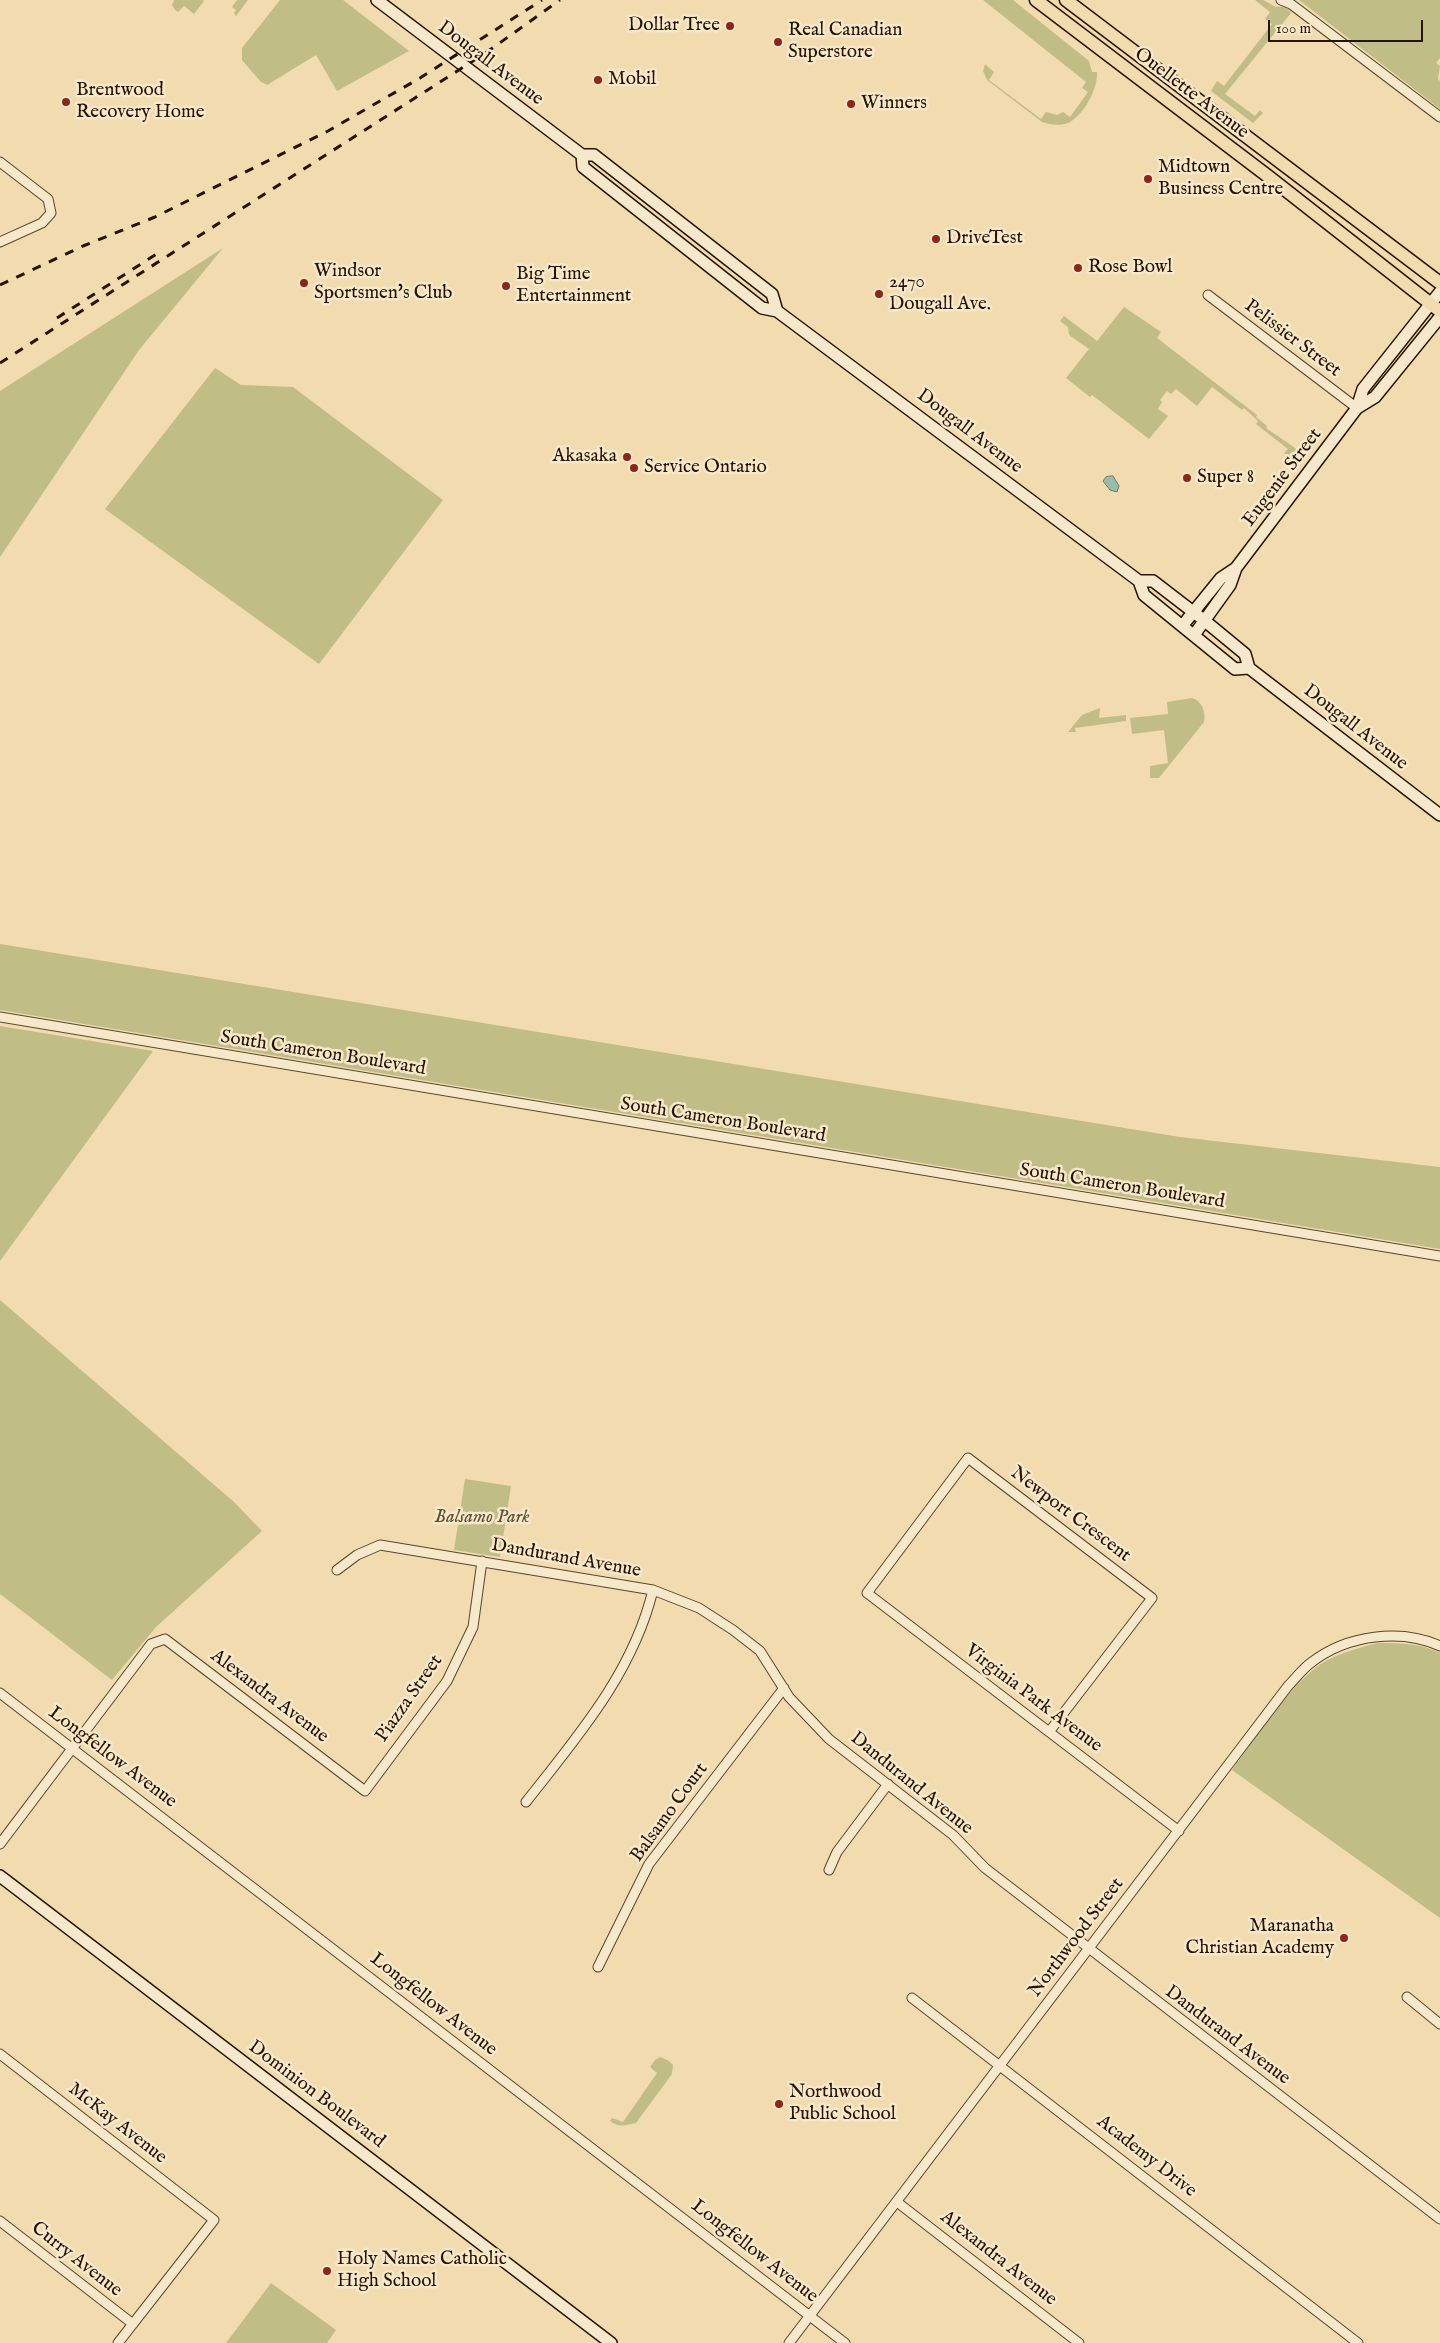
<!DOCTYPE html>
<style>
body{margin:0}
#map{position:relative;width:1440px;height:2343px;overflow:hidden;background:#f1dbaf;font-family:"IM FELL English",serif}
canvas{display:block}
.scale{position:absolute;left:1268px;top:20px;width:155px;height:22px;box-sizing:border-box;border:2px solid #271400;border-top:0;padding-left:6px;font-size:15px;line-height:18px;white-space:nowrap;color:#271400;-webkit-text-stroke:4px #f6e8cb;paint-order:stroke}
</style>
<div id="map">
<canvas width="1440" height="2343"></canvas>
<div class="scale">100 m</div>
</div>
<script>
const context = document.querySelector('canvas').getContext('2d');
context.lineJoin = 'round';
function paint(path, color) {
  context.fillStyle = color;
  context.fill(path, 'evenodd');
}
function strokePath(path, color, width, dash) {
  context.strokeStyle = color;
  context.lineWidth = width;
  context.lineCap = dash ? 'butt' : 'round';
  context.setLineDash(dash || []);
  context.stroke(path);
}
function drawText(font, color, halo, rows, align = 'center') {
  context.font = font + ' "IM FELL English",serif';
  context.lineWidth = 5;
  context.setLineDash([]);
  context.textBaseline = 'middle';
  context.strokeStyle = halo;
  context.fillStyle = color;
  for (const [text, x, y, turn = 0] of rows) {
    context.save();
    context.translate(x, y);
    context.rotate((+turn || 0) * Math.PI / 180);
    context.textAlign = isNaN(turn) ? turn : align;
    if (halo) context.strokeText(text, 0, 0);
    context.fillText(text, 0, 0);
    context.restore();
  }
}
paint(new Path2D(`
 M174 0H203L204 1 194 14 184 6 178 12 175 10 172 5Z
 M237 0H248L236 16 234 13 236 10 232 7Z
 M280 0H343L409 51 337 91 316 55 272 82 268 85 261 82 242 60V48Z
 M983 0H1013L1089 61 1092 72H1097C1098 88 1086 110 1073 120 1064 127 1052 125 1042 122L987 80 983 71 985 64 994 72 989 80 1041 119 1046 112 1057 115 1063 112 1070 117 1088 92 1082 88 1086 82Z
 M1255 0H1263L1276 7 1285 6 1291 13 1225 94 1255 116 1260 110 1263 113 1253 123 1211 91 1217 81 1224 86 1272 24 1265 19 1270 12Z
 M1299 0H1440V58L1436 63 1440 66 1438 79 1440 81V109Z
 M223 248 139 350 0 557V391Z
 M1124 307 1161 332 1157 338 1257 415 1256 417 1267 426 1266 428 1298 450 1314 428 1317 434 1294 461 1284 453 1288 449 1256 424 1258 421 1244 408 1242 410 1212 387 1197 406 1176 389 1171 394 1167 391 1160 400 1162 402 1158 409 1168 416 1149 439 1092 395 1090 397 1066 378 1089 349 1069 335 1068 327 1060 321 1064 316 1097 341Z
 M215 368 241 385 293 387 443 500 319 664 105 509Z
 M1192 698C1202 701 1206 712 1204 722L1159 778H1150V766L1168 763 1164 730 1132 734 1130 718 1168 714 1167 702Z
 M1100 708 1099 718 1126 715V721L1075 728 1076 732H1068L1082 715Z
 M0 944 1180 1137 1440 1167V1249L0 1010Z
 M0 1026 153 1051 0 1261Z
 M0 1300 234 1502 262 1531 156 1627 112 1680 0 1594Z
 M465 1479 511 1486 500 1557 454 1550Z
 M1377 1643C1398 1643 1421 1643 1440 1653V1918L1232 1770C1257 1736 1281 1697 1314 1669 1331 1655 1355 1649 1377 1643Z
 M660 2057 669 2061 673 2065 672 2074 636 2123C626 2125 619 2128 610 2121L612 2118 623 2122 657 2073 650 2067 655 2060Z
 M271 2283 336 2330 327 2343H226Z`), '#c0be86');
const water = new Path2D(`
 M1113 476 1119 486 1117 492 1110 490 1103 481 1106 477Z`);
paint(water, '#9bbbad');
strokePath(water, '#6d7868', 1);
const street = new Path2D(`
 M1281 0 1291 4 1440 117
 M0 162 48 199 51 213 42 223 0 242
 M1208 295 1357 408
 M0 1017 1440 1256
 M337 1570 357 1555 380 1545 653 1590 699 1608 733 1630 760 1651 789 1697 829 1739 953 1835 985 1868 1440 2219
 M0 1693 845 2343
 M1049 1732 1152 1598 968 1458 867 1593 1179 1831
 M526 1802C577 1737 633 1673 653 1590
 M0 1844 151 1644 165 1639 365 1791 447 1681 473 1627 482 1561
 M829 1870 837 1852 888 1784
 M598 1967 649 1864 784 1688
 M1407 1997 1440 2024
 M912 1998 1358 2343
 M0 2054 214 2220 118 2343
 M897 2202 1079 2343
 M0 2221 133 2324
 M789 2343 1288 1686C1296 1678 1303 1668 1312 1662 1347 1635 1401 1628 1440 1646`);
const secondary = new Path2D(`
 M377 0 582 155H594L772 294 777 311
 M582 155 583 167 762 308 777 311 1139 581 1144 595 1235 669 1249 668
 M1357 408 1375 397 1440 317
 M1139 581H1153L1205 621 1245 654 1249 668 1440 815
 M1182 626 1221 578 1236 568 1357 408 1363 389 1440 292
 M1194 635 1230 585 1236 568
 M0 1876 611 2343`);
const primary = new Path2D(`
 M1036 0 1269 177 1440 311
 M1066 0 1440 283`);
strokePath(street, '#5a462c', 11);
strokePath(secondary, '#271400', 14);
strokePath(primary, '#271400', 15);
strokePath(street, '#f6e8cb', 9);
strokePath(secondary, '#f6e8cb', 11);
strokePath(primary, '#f1dbaf', 12);
strokePath(new Path2D(`
 M0 285 83 246 155 217 328 131 420 78 542 0
 M57 318 158 253
 M0 363 487 52 560 0`), '#271400', 3, [9, 9]);
for (const [x, y, r, color] of [
 [730,26,5,"#8f2418"],
 [778,42,5,"#8f2418"],
 [598,80,5,"#8f2418"],
 [66,102,5,"#8f2418"],
 [851,104,5,"#8f2418"],
 [1148,179,5,"#8f2418"],
 [936,239,5,"#8f2418"],
 [1078,268,5,"#8f2418"],
 [304,283,5,"#8f2418"],
 [506,286,5,"#8f2418"],
 [879,294,5,"#8f2418"],
 [627,457,5,"#8f2418"],
 [634,468,5,"#8f2418"],
 [1187,478,5,"#8f2418"],
 [1344,1938,5,"#8f2418"],
 [779,2104,5,"#8f2418"],
 [327,2271,5,"#8f2418"]
]) {
  const dot = new Path2D();
  dot.arc(x, y, r, 0, 2 * Math.PI);
  context.fillStyle = color;
  context.fill(dot);
  strokePath(dot, '#f6e8cb', 2);
}
drawText('19px', '#271400', '#f6e8cb', [
 ["Dollar Tree",720,26,"right"],
 ["Real Canadian",788,31],
 ["Superstore",788,53],
 ["Mobil",608,80],
 ["Brentwood",76,91],
 ["Recovery Home",76,113],
 ["Winners",861,104],
 ["Midtown",1158,168],
 ["Business Centre",1158,190],
 ["DriveTest",946,239],
 ["Rose Bowl",1088,268],
 ["Windsor",314,272],
 ["Sportsmen's Club",314,294],
 ["Big Time",516,275],
 ["Entertainment",516,297],
 ["2470",889,283],
 ["Dougall Ave.",889,305],
 ["Akasaka",617,457,"right"],
 ["Service Ontario",644,468],
 ["Super 8",1197,478],
 ["Maranatha",1334,1927,"right"],
 ["Christian Academy",1334,1949,"right"],
 ["Northwood",789,2093],
 ["Public School",789,2115],
 ["Holy Names Catholic",337,2260],
 ["High School",337,2282]
], 'left');
drawText('19px', '#271400', '#f6e8cb', [
 ["Dougall Avenue",490,64,37],
 ["Ouellette Avenue",1191,94,37],
 ["Pelissier Street",1292,339,37],
 ["Dougall Avenue",969,432,37],
 ["Eugenie Street",1283,478,-53],
 ["Dougall Avenue",1355,728,38],
 ["South Cameron Boulevard",323,1054,9],
 ["South Cameron Boulevard",723,1121,9],
 ["South Cameron Boulevard",1122,1187,9],
 ["Newport Crescent",1070,1515,37],
 ["Dandurand Avenue",566,1559,10],
 ["Alexandra Avenue",269,1697,37],
 ["Piazza Street",410,1699,-55],
 ["Virginia Park Avenue",1033,1699,37],
 ["Longfellow Avenue",112,1758,37],
 ["Dandurand Avenue",911,1784,39],
 ["Balsamo Court",670,1813,-54],
 ["Northwood Street",1077,1938,-53],
 ["Longfellow Avenue",433,2005,38],
 ["Dandurand Avenue",1227,2036,37],
 ["Dominion Boulevard",316,2095,37],
 ["McKay Avenue",117,2124,38],
 ["Academy Drive",1146,2157,38],
 ["Longfellow Avenue",754,2252,38],
 ["Alexandra Avenue",998,2259,38],
 ["Curry Avenue",76,2260,38]
]);
drawText('italic 19px', '#5d502f', '#f6e8cb', [
 ["Balsamo Park",482,1518]
]);
</script>
